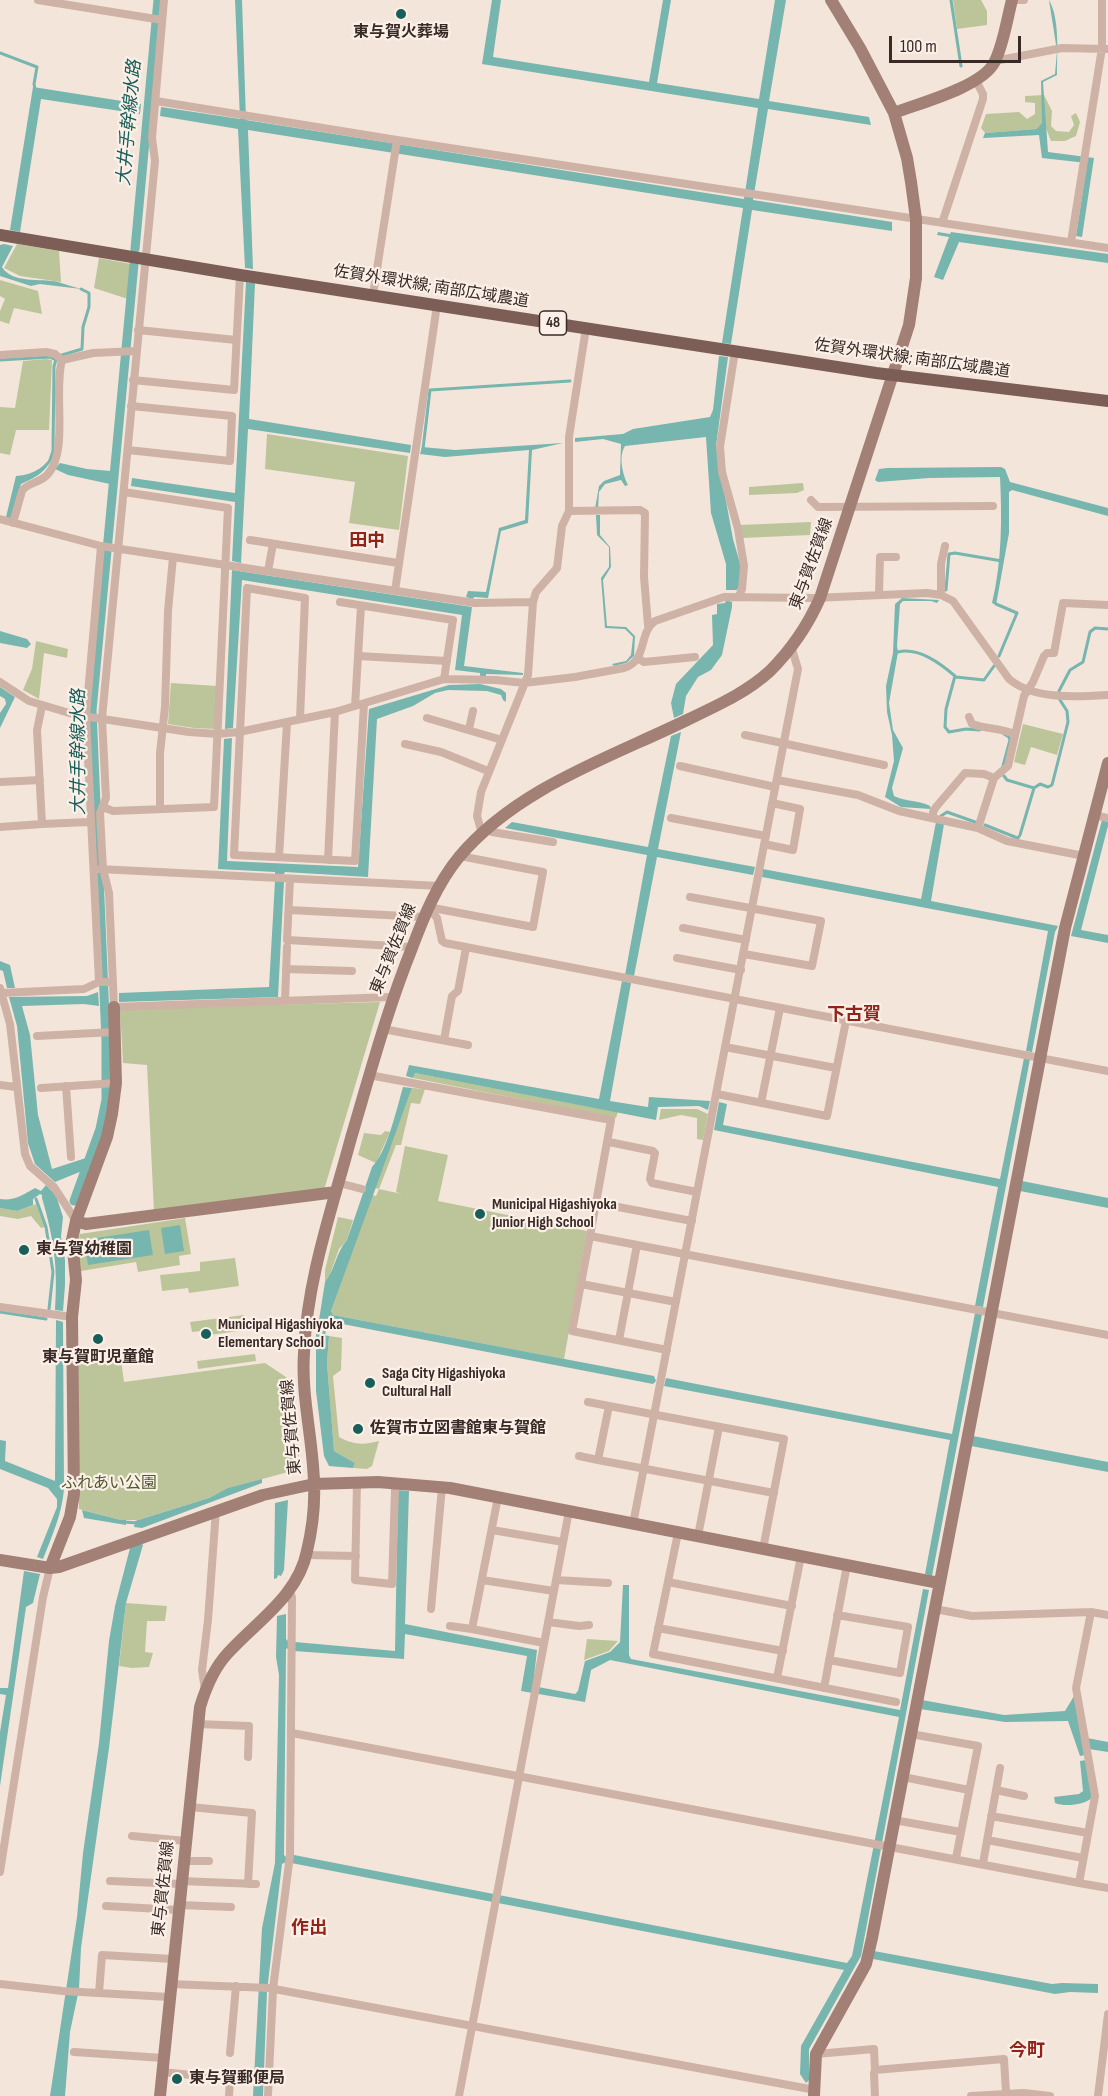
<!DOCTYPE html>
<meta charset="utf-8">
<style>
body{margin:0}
#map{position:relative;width:1108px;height:2096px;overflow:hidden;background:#f4e5db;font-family:"Sofia Sans Condensed",sans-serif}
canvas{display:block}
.scale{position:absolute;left:889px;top:36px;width:132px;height:27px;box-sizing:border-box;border:3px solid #392a27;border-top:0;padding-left:8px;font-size:18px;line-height:21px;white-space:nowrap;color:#392a27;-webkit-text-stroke:4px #fbf0e8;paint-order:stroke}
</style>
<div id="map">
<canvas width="1108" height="2096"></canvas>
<div class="scale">100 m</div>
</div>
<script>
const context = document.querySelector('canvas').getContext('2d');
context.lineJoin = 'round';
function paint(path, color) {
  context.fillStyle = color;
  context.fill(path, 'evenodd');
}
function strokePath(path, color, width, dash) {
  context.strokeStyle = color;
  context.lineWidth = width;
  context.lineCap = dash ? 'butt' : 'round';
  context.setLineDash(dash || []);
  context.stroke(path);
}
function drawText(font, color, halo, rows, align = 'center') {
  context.font = font + ' "Sofia Sans Condensed","Noto Sans JP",sans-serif';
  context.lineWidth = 4.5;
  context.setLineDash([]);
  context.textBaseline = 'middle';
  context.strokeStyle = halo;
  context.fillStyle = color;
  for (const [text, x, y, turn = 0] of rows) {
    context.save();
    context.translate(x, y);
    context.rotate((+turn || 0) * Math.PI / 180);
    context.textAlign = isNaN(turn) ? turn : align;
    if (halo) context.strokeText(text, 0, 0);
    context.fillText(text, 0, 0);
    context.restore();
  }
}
paint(new Path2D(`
 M953 0H981L987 11V25L957 29Z
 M1044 95 1052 111 1051 126 1056 131 1069 132 1074 125 1071 116 1076 113 1080 122 1076 136 1065 141H1051L1045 126 1038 129 985 133 981 128 986 114 1019 112 1027 119 1035 114V103L1025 102V96Z
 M17 244 59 251 61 282 20 276 4 268Z
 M99 258 131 264 128 299 94 288Z
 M0 280 38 291 42 314 14 308 9 324 0 321V311L5 299 0 296Z
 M46 359 52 360 49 430H16L10 455 0 453V407L15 408 23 361Z
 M267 434 408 456 399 530 349 523 355 482 265 469Z
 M803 483 804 490 797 493 749 495V487Z
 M811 522 810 535 742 538 739 525Z
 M36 641 68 649 67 658 44 653 39 699 23 690 32 669Z
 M171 683 217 686 215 729 194 728 168 724Z
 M1023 724 1063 734 1057 755 1031 747 1025 765 1014 762Z
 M380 1002 324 1190 154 1212 147 1065 123 1063 120 1009Z
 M415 1073 618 1112 616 1118 413 1078Z
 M412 1088 425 1089 420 1104 411 1103 401 1145H396L379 1189 402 1194 396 1192 405 1146 448 1155 438 1201 587 1231 564 1359 333 1315 331 1311 372 1195 376 1196 379 1189 375 1188Z
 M661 1109H697L708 1114 703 1140 697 1139V1118L681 1115 659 1120Z
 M385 1131 390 1132 376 1163 358 1155 364 1133 381 1135Z
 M36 1204 45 1227 41 1228 31 1216 18 1219 0 1216V1208L17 1211Z
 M338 1217 353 1220 347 1240 339 1249 329 1277 325 1282V1270Z
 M185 1218 191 1254 179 1256 180 1265 138 1272 136 1262 81 1271 78 1242 80 1234Z
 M235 1258 239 1286 189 1293 188 1288 162 1291 160 1275 200 1271V1262Z
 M244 1315 246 1330 202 1336 201 1331 192 1332 190 1322Z
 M329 1336 342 1338 341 1370 333 1376 339 1437C354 1445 363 1445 379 1441L372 1466 367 1469 353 1468 355 1463 334 1451 327 1363Z
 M255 1354 256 1361 198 1369 197 1361Z
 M121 1360 124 1382 265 1363 292 1381V1401L299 1455 291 1468 292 1471 229 1488 209 1498 138 1520H121L79 1509 77 1363Z
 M126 1603 167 1606 165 1621H147L145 1652 153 1653 149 1667 132 1668 119 1666Z
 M587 1639 618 1641 609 1651 584 1660Z`), '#bcc599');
paint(new Path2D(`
 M235 0H242L246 120 744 199 758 108 482 64 492 0H501L493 57 649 82 663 0H671L657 83 759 99 775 0H786L769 101 869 117 871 125 768 109 753 200 892 222V231L752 210 731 344 722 343 743 208 248 130 253 269 245 268 238 129 160 116 161 107 240 119Z
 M1049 0C1060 19 1057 53 1057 75L1043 82 1048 152 1094 158 1082 237 1076 236 1087 163 1042 158 1039 135 983 138 985 133 1037 129 1042 123 1041 81 1055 74 1057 51Z
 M33 87 141 104 140 114 41 99 20 232 10 230Z
 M938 232 950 234 951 232 1108 254V263L959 242 943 280 934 277 949 237 937 235Z
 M4 244 13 246 2 267C12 284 41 278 58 282 65 284 73 287 81 289L40 284 31 286 0 276V245Z
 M246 282 255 283 249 419 411 445 410 453 248 429 241 563 232 561 235 502 131 486 132 478 235 493Z
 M719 356 728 357 716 446 733 539 741 567 739 586 737 590H726V564L711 513 706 437 625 446C618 457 623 475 628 485L625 486 621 480 605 484 599 492 598 509H595L599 486 604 481 620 475 621 444 603 439 575 442V438L623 434 633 429 710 417 713 410Z
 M563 443 532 450 528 523 501 531 488 598 474 597 473 599 466 597 468 591 486 592 499 528 525 520 529 450 445 457 420 454 422 447 455 450Z
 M55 451V454C47 470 38 477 21 484L11 519 6 517 16 476C35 475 46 466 55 451Z
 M60 463 87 469 111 471 110 484 68 475 55 469Z
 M1001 467 1005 469 1010 482 1108 508V516L1012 490 1009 492V533L996 605 992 603C1002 561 1002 519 1000 477L929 478 878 482 875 480 879 469 887 468Z
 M596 515H600V535L610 547 611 567 603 580 607 626 626 627 635 636 634 656 626 663 614 666 612 664 626 661 631 655 633 637 625 629 605 628 601 578 609 567V547L597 535Z
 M232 570 472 607 464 666 523 673V675L486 674V676H480V673L455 670 462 615 242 580 233 728 225 729Z
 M902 598 939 600 937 603 931 601H903L900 604 897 646 898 652 889 703 893 730 903 748 892 788 894 796C907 802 918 800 930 806L931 809 901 807 885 797 894 761 892 735 887 712 886 686 893 653 895 604Z
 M726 600 732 602V607L722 655 711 670 698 677 686 696 683 714 674 718 671 703 676 684 713 645 712 615 717 614V604L725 603Z
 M0 631 27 639 31 644 27 648 0 643Z
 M480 684 501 689 506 693V702L503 700 501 695 487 691 448 690 435 693 413 706 377 719 368 877 285 872 284 874H275V872L218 869 224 739 232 738 227 861 358 867 369 709 449 685Z
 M0 687 15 697 0 728V713L6 704 5 699 0 696Z
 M681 732 658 849 755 867 753 875 657 857 634 976 625 975 647 855 505 828 512 822 648 847 671 736Z
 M1102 820 1108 822V826L1081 930 1108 935V943L1071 936Z
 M936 822 944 824 931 901 1058 926 1055 932 1032 1052 1026 1051 1048 931 762 877 763 869 921 899Z
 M275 881H284L278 997 119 1002V993L269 987Z
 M0 961 10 965 15 988H7L3 971 0 970Z
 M622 981 631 983 610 1101 648 1107 649 1097 710 1101 708 1110 699 1106 658 1107 656 1120 415 1073 413 1078 406 1076 409 1065 599 1099Z
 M98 992 99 1006 84 1004 22 1006 30 1035 38 1115 52 1169 86 1158 82 1171 55 1182 35 1164 28 1143 17 1026 9 997 87 996Z
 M1024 1058 1030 1059 983 1307 975 1306 998 1187 714 1130 719 1102 727 1104 723 1125 1000 1179Z
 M403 1087 412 1088 331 1311 333 1315 654 1376 656 1381 653 1384 332 1322 330 1325 320 1323 319 1320 325 1282C335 1270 336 1252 347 1240L372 1167C387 1152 397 1108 403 1087Z
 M1022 1181 1108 1198V1208L1020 1191Z
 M46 1185 56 1195 63 1217 61 1237 65 1260V1285L63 1311 55 1310C58 1266 54 1240 42 1198V1195L40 1194 33 1199V1205L17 1211 0 1208V1199C14 1201 23 1195 35 1188L41 1191Z
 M180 1225 184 1251 165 1254 161 1228Z
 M149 1230 153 1255 88 1265 84 1240Z
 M975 1313 982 1314 932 1576 925 1574 950 1440 664 1386 666 1378 952 1434Z
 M56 1320 63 1322 64 1489C62 1514 52 1536 43 1559L37 1557 57 1507V1499L48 1488 0 1469V1440L6 1441 5 1461 55 1481Z
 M316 1334 329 1336 327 1363 334 1451 355 1463 353 1468 329 1466 324 1456 316 1391Z
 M973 1436 1108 1462V1472L971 1446Z
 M262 1479V1483L142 1528 134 1527 135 1521 209 1498 228 1488Z
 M398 1490 409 1491 405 1624 537 1650 533 1686 575 1694 578 1691 585 1661 610 1652 620 1642 623 1585H629V1655L631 1659 900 1710 923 1589 929 1590 861 1956 809 2049V2080L806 2083 800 2074 801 2046 844 1970 286 1862 282 1864 267 1991 263 2096H253L262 1928 275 1863 279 1675 276 1657 277 1616 286 1614V1639L290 1643V1647L286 1649 284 1855 286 1857 294 1855 847 1963 852 1956 899 1717 610 1660 591 1670 585 1702 521 1691 527 1656 405 1634 404 1659 294 1651 295 1642 395 1651Z
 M288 1500 284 1570 281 1576 278 1575 277 1578 274 1579 275 1503Z
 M82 1510 121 1520H126V1525L84 1518Z
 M141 1543 143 1545 126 1603 109 1748 81 1948 79 1989 70 2032 65 2096H50L77 1917 83 1853 99 1743 109 1641 115 1606 130 1548Z
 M24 1571 40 1574 33 1603 26 1607 0 1786V1732L6 1695 0 1694V1688H8Z
 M1074 1696 1087 1738 1108 1742V1752L1089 1749 1085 1755 1080 1756 1068 1721 1005 1722 920 1709 922 1700 1004 1715 1065 1711Z
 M1086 1760 1092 1798C1084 1805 1065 1807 1055 1803L1054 1797 1079 1794 1083 1791 1080 1761Z
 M874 1951 1052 1984 1062 1983 1098 1984V1993L1070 1992 1055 1994 873 1959Z`), '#77b5af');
strokePath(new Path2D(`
 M951 0 961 66
 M0 53 37 67 34 84 35 89
 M62 355 82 349 83 327 89 307V293L81 289
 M0 360 50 357 56 360 54 366 53 451 50 460
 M423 449 430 390 570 381
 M946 590 949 554 955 553 1002 561
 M996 604 1017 613 999 656
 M898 652C919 647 941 664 955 676L946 709 945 727 949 732 966 729 980 730
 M956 677 984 680 994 666
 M1059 691 1070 670 1083 662 1090 632 1095 628 1108 629
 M1003 766 1010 740 1009 737 1004 734
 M1034 788 1040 784 1048 787 1052 785 1068 722 1067 711 1060 700
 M941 816 947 812 975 822
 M985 825 1015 837 1018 838 1020 835 1034 788 1007 780 1004 776
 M36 1199 46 1227 53 1272 49 1309
 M0 1312 46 1319
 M323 1338 326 1321
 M124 1522 138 1523`), '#77b5af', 3);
strokePath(new Path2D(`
 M135 249 158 0
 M74 1201 100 1129 106 1100V1041L92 710 134 264`), '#77b5af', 9);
strokePath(new Path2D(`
 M38 0 162 20
 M164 0 152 138 155 161 102 718 106 798 100 813 103 869 109 893 114 1007 392 997
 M1017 0H1024
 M995 61 1062 48 1108 49
 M156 101 397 140 1108 248
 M942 223 983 99V94L976 81
 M1071 242 1102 48V0
 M373 295 397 140
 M138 330 236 340
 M735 351 720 447 722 472 738 529 744 566 742 589 739 596
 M0 355 46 352 55 354 62 360 93 353 136 351
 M133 380 234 390 240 275
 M128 450 230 461 232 416 131 406
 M811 500 818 507 993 506
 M569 511 640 510 645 513 644 577 648 625
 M0 519 101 546 173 557 475 603 533 602
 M13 523 22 491C28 482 41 483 48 474 69 450 53 392 62 360
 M250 540 398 563
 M268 571 273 544
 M395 591 437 305
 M879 595 880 557H896
 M941 595V564L945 546
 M340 602 453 620 444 679
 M358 656 447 661
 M639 659 644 662 695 657
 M0 682 29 701 76 715 189 732 217 734 239 732 335 712 444 679 496 680 524 683 575 677 624 668C648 661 638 633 655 621L724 597 814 598 927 593 941 595 953 601 1009 679C1034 700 1077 697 1108 695
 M42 706 37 730 42 824 90 822
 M355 706 361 606
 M969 717 972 724C986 729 1000 728 1015 734
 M427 718 502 740
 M300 719 305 598 247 588 234 855 355 861 364 704
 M469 729 473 711
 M745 735 884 765
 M405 744 441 752 488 771
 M680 766 775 787
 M777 780 858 795 899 811 978 828 1007 841 1084 856
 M0 782 40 780
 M103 807 113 811 214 807 228 508 124 492
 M160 809V753L165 707 168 611 173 557
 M1094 815 1108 818
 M671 818 766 836
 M933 818V812L936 807 965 773 984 774 994 778
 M0 827 42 824
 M978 828 994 778 1008 766 1024 696 1033 682 1044 656 1047 653H1054L1063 603 1108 605
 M488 829 492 832 553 842
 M482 834 477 816 481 792 528 675 533 602 536 592 557 568 562 526 569 511V437L586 328
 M764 844 793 850 800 809 772 803
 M279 857 287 723
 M328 860 335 712
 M99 869 440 886
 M290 879 287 940 412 947
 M690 897 821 921 812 966 744 954
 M428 907 437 918 442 941 445 943 1108 1071
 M428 907 533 927 543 872 460 856
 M289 910 424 917
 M683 928 746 940
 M677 958 741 970
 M286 969 352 971
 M99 982 86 716 101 546
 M0 988 10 1024 25 1154 30 1166 54 1187 76 1221
 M2 993 84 989 99 982H113
 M285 1001 287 947
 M383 1029 468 1045
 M37 1036 114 1032
 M444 1040 452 996 458 991 466 948
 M725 1047 836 1068
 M369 1075 611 1120 590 1236 1108 1335
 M0 1085 16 1087
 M66 1086 71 1157
 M41 1088 116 1083
 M717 1094 827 1116 846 1021
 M761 1103 780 1008
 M609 1142 653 1151 655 1153 650 1179 652 1183 697 1192
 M339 1183 362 1189
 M597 1203 692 1221
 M590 1236 572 1331 667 1350
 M581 1284 676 1302
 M0 1307 72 1317
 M619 1340 637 1245
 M588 1402 784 1439 763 1549
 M609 1406 598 1460 774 1493
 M579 1456 598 1460
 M357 1482 355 1580 392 1584 395 1490
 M498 1497 472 1629 544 1643
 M633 1524 798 669 791 646
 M492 1530 563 1542
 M678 1533 653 1654 896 1702
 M698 1536 719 1427
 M307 1555 356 1556
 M482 1580 554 1591
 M556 1580 608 1583
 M668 1582 792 1606
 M431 1609 442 1487
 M935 1609 972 1616 1091 1612 1108 1615
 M1091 1612 1076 1688 1095 1796 1079 1883 1108 1888
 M548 1622 579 1626 589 1625
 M450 1626 472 1629
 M658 1628 783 1651
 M829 1660 900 1673 908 1627 837 1615
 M777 1678 801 1556
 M824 1688 847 1565
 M205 1690 202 1670 208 1620 216 1510
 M197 1724 249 1726 248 1757
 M292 1733 1079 1883
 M911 1734 978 1746 956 1858
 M903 1777 969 1790
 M996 1790 1024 1796
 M190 1807 252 1813 248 1884
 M991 1816 1088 1833
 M894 1820 961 1832
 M132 1836 186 1841
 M987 1840 1083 1858
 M183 1861H209
 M983 1863 1000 1768
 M0 1872 43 1597 50 1568
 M110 1881 181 1884
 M181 1881 256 1884
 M179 1905 231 1907
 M106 1906 179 1910
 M0 1984 63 1991 169 1997
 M170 1984 269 1988 815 2090
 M99 1993 102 1955 173 1959
 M74 2052 163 2058
 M230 2053 236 1986
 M816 2054 874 2049 875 2070 1004 2059 1006 2093
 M162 2072 230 2079 229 2096
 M268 2096 273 1989 290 1855 292 1597 290 1592
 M459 2096 569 1511
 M875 2096 874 2073 875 2070
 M971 2096 1024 2093 1050 2096
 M1098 2096 1108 2014`), '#ceb2a5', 8);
strokePath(new Path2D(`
 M894 113C920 103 981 87 994 63 1003 47 1007 19 1012 0
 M76 1221 86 1224 336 1192
 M0 1560 50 1568 59 1567 263 1495 314 1484 378 1482 450 1488 939 1583
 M50 1568 70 1517 74 1494 72 1317 76 1280 72 1240 76 1221 107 1137 112 1114 116 1083 114 1007
 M160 2096 200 1707C206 1687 214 1668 228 1653 257 1621 298 1596 307 1551 312 1530 315 1505 314 1483 313 1439 301 1397 304 1353 307 1279 332 1209 351 1138 370 1074 387 1010 412 948 424 916 437 884 459 857 517 788 609 758 687 720 716 706 746 693 770 671 791 650 808 625 820 598L909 325 916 278V219L911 182 907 158 894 113 860 48 831 0
 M814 2096 816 2054 866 1964 872 1938 1065 928 1108 763`), '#a28076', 12);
strokePath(new Path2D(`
 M0 235 240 275 876 373 1108 401`), '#7d5e57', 12);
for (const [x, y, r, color] of [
 [401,14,6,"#185f5a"],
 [480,1214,6,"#185f5a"],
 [24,1250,6,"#185f5a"],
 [206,1334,6,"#185f5a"],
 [98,1339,6,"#185f5a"],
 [370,1383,6,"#185f5a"],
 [358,1429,6,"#185f5a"],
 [177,2079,6,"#185f5a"]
]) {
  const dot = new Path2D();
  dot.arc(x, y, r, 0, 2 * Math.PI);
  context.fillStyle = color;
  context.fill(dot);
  strokePath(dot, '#fbf0e8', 2);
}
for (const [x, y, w] of [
 [553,323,27]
]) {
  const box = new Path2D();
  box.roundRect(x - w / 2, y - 12, w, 24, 4.5);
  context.fillStyle = '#fbf0e8';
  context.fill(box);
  strokePath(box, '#392a27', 1.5);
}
drawText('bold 15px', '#392a27', null, [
 ["48",553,323]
]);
drawText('bold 16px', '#392a27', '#fbf0e8', [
 ["東与賀火葬場",401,33,"center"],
 ["Municipal Higashiyoka",492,1205],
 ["Junior High School",492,1223],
 ["東与賀幼稚園",36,1250],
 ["Municipal Higashiyoka",218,1325],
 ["Elementary School",218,1343],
 ["東与賀町児童館",98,1358,"center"],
 ["Saga City Higashiyoka",382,1374],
 ["Cultural Hall",382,1392],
 ["佐賀市立図書館東与賀館",370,1429],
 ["東与賀郵便局",189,2079]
], 'left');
drawText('16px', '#392a27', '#fbf0e8', [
 ["佐賀外環状線; 南部広域農道",431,287,9],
 ["佐賀外環状線; 南部広域農道",912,359,8],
 ["東与賀佐賀線",812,564,-70],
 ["東与賀佐賀線",394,949,-68],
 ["東与賀佐賀線",292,1427,-95],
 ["東与賀佐賀線",164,1889,-84]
]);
drawText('16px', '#4f5a28', '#fbf0e8', [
 ["ふれあい公園",109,1484]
]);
drawText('italic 18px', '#185f5a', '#fbf0e8', [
 ["大井手幹線水路",130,123,-85],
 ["大井手幹線水路",79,752,-90]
]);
drawText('bold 18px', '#912418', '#fbf0e8', [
 ["田中",367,541],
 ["下古賀",854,1015],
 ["作出",309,1928],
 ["今町",1027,2051]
]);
</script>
